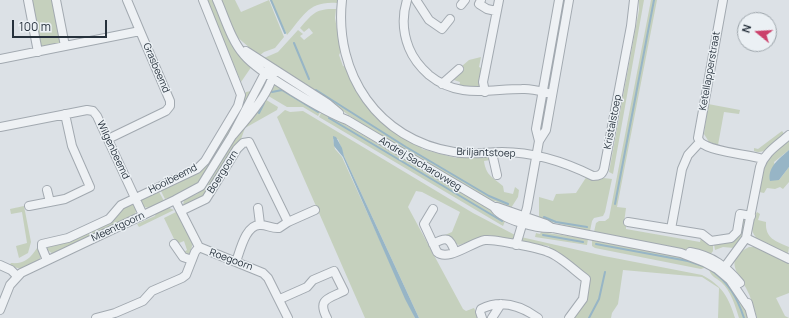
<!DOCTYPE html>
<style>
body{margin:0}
#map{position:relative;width:789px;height:318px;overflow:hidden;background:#dce1e6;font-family:Manrope,sans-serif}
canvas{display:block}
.north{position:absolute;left:737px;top:12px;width:40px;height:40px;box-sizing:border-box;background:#ebf0f4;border:1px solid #9ca4aa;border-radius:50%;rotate:288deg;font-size:11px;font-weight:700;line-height:16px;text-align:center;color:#26313c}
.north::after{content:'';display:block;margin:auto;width:14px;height:18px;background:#cb416b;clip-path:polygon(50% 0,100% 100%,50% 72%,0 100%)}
.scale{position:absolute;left:12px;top:20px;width:95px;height:18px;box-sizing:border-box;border:2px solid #26313c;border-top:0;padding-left:5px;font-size:12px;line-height:14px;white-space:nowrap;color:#26313c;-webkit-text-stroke:3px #ebf0f4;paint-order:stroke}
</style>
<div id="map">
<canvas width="789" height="318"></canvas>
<div class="north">N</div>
<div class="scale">100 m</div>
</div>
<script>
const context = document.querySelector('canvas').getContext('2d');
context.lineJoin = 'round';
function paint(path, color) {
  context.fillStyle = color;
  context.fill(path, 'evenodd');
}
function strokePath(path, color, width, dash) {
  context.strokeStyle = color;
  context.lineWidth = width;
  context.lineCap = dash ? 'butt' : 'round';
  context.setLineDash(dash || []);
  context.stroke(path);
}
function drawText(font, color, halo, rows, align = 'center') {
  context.font = font + ' Manrope,sans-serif';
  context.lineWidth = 3;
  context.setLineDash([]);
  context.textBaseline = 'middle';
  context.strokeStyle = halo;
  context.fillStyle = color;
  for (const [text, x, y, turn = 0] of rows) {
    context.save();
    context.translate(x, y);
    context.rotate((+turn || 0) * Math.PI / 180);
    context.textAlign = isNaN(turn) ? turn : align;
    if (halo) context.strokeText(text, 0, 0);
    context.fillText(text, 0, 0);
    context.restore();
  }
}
paint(new Path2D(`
 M31 0H54L62 40 60 44 44 48 41 47Z
 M207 0H214L252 66 241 82Z
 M221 0H235L241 12 269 0 284 37 275 48 264 52 259 56 236 36Z
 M270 0H338L337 3C308 1 304 16 287 35Z
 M561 0H567L550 87 548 86Z
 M639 0H644L613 174 609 172 639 10Z
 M651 0H657L617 207 626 208 624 223 626 224V229L700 242 701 237 713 244V251L710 255 700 252 594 232 596 223 599 221H605L609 218Z
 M336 9 335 18 341 51 339 55 343 66 347 67 351 81 374 112V116L390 130 392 129 420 145 422 149 456 158 459 156 489 155 490 160 484 161C486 176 493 177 503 186L504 192 513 194 515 187 519 190 518 197 511 208 495 201 491 202 356 120 264 58 278 52 298 30 303 34 300 36 304 40 313 33 309 28 304 32 300 28C312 14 316 8 336 9Z
 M481 57 479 67 483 69 479 87H459L460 82 451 79 464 69 462 66 469 60Z
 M278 85 321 111 318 116 303 107H287L265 94 272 87Z
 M251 91 243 113 200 182 169 200 168 198 165 199 160 189 195 174 246 92Z
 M263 98 278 107 277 110 245 128 240 142 205 197 183 205 184 200 197 194 207 186 240 131Z
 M708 104 740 110 739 114 724 112 718 145 709 142 704 134Z
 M285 110 290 112 303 111 473 213 515 235 511 241 489 235 459 245 454 243 451 237 445 235 452 232 460 212 422 192 416 191 408 207 463 309 466 311 474 308 479 318H419L344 156 338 139H333L335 149 342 157 415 318H365L277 117Z
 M322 111 506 219 503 226 319 117Z
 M782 131 785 135C777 141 765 156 754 151V148L758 149Z
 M789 140V150L774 162 779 180 789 167V182L783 189 780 187 775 189 767 188 764 193 759 192C765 160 765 161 789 140Z
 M587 176 612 179 605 212 603 216 594 218 592 221 590 231 539 219V197L553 201 556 194 576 193Z
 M158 190 164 201 150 208 143 207 141 201 142 198Z
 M132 203 137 209 134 216 53 254 46 249 49 245Z
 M24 206 31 242 28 253 19 258 16 246 27 243 22 212 11 214 10 209Z
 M167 207 174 210 139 227 137 224 155 216 156 213Z
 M178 211 193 243 189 256 184 252 187 250 184 241 179 243 175 241 164 218Z
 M757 212 760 214 758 220 766 222C765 239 776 241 789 247L788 254C768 247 740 238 757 212Z
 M743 218H746L745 230 734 248 723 247 715 250 714 244 732 242Z
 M541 232 588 239 587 245 535 237 536 233 540 234Z
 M521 237 604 256 702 275C722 285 729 298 735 318H718L719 288 702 277 623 270 618 304 612 313 611 318H572L588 280 550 249 549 246 524 243Z
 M592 240 681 256 706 265 704 268 701 269 595 248 592 246Z
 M749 247H756L789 263V293L776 298 785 316 789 318H757C754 308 751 297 746 288 737 272 724 259 749 247Z
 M37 248 42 255 39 260 22 269 9 266 11 263C24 264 30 259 37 248Z
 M709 268 727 280 744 306 748 318H739C735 305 731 291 721 282 716 278 709 275 709 268Z`), '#c5d0bd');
paint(new Path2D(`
 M333 136 336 137 342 148 344 156 419 318H415L405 299 343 157 334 146Z
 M789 150V167L779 180 770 181C767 167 780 158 789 150Z`), '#97b5c6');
strokePath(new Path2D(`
 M271 0 285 33
 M294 43 309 79
 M316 90 406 147 489 196 508 204
 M272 92 282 90 318 112
 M259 113 264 103
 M329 118 502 221
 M615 204 654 0
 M544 217 556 222 587 227
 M543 235 583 242
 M596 244 688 261 703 266
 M711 270C729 283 737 297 744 318
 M589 318 599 299 605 272`), '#97b5c6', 2);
const minor = new Path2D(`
 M28 0 38 52
 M56 0 65 46
 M127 0 140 31
 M217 0C225 18 231 40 244 55 259 73 325 112 347 120L494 207C500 220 539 229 553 228L681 253 704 262 717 269 730 280 749 308
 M342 0C334 74 378 140 454 152 470 155 486 152 502 152 534 152 565 162 593 176 599 176 602 175 604 169L631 26 634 0
 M407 0C402 16 403 33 409 48 413 58 420 67 429 75 458 99 489 89 522 89 532 88 543 92 552 94
 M416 0 429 20 442 29 450 19
 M481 0 479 4 487 9 496 11
 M723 0 698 138 700 142C711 152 747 154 763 159
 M461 5 465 0
 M246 51 327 103 339 113
 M0 59 140 31 170 101V106L166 111 108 139
 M442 84 459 69
 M485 92 483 82 499 0
 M0 127 87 110 93 111 97 116 143 215
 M539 141 536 129 559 0
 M492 153 497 175
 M47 190 50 202
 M175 200 199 247 263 273 268 278 288 318
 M29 206 65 199 90 187 72 146 65 114
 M494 207H497L546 224 552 228
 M258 208 260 224
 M433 209 424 224 437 252C448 262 472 242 485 240 494 239 539 248 548 252 560 256 575 271 586 279L583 299 569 318
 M181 211 206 199 237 149 243 143 249 142 288 222 279 228C273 229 267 225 261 225 246 223 240 251 236 262
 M288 222 315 210
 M628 222 702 234 711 241 731 238 737 232 740 214 751 216
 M671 229 682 169 688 155 700 142
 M746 238 789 259
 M174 244 183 257 192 260
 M433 244C447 236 450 238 455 252
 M516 245 527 208 539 141 546 130 569 0
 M690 252C712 256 726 266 740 283
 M47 260 42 248V244L68 238 109 219 121 205 197 169 205 161 238 106 241 95 203 0
 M0 265 11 270 17 276
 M721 272 746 238 760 167C765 152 778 145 789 135
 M280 299 307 287 313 280 334 271 344 291C328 299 317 299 327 318
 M748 303 752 318
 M0 310 10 285 21 273 175 200 201 186 232 136 265 73 273 70C274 89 245 121 232 136
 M96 318 115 313 143 301 152 291 182 278 186 275 195 252 199 247
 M482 318 480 312 481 309C501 299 520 305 538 318
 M492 318 501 304`);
strokePath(minor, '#a2a9b0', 10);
strokePath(minor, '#eef1f4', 8);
drawText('10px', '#26313c', '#ebf0f4', [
 ["Grasbeemd",156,68,67],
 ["Ketellapperstraat",710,71,-80],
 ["Kristalstoep",613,122,-79],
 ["Wilgenbeemd",113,150,65],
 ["Briljantstoep",486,153,2],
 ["Andrej Sacharovweg",420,164,31],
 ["Boergoorn",223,172,-58],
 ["Hooibeemd",173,179,-27],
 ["Meentgoorn",118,227,-25],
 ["Roegoorn",231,260,20]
]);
</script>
